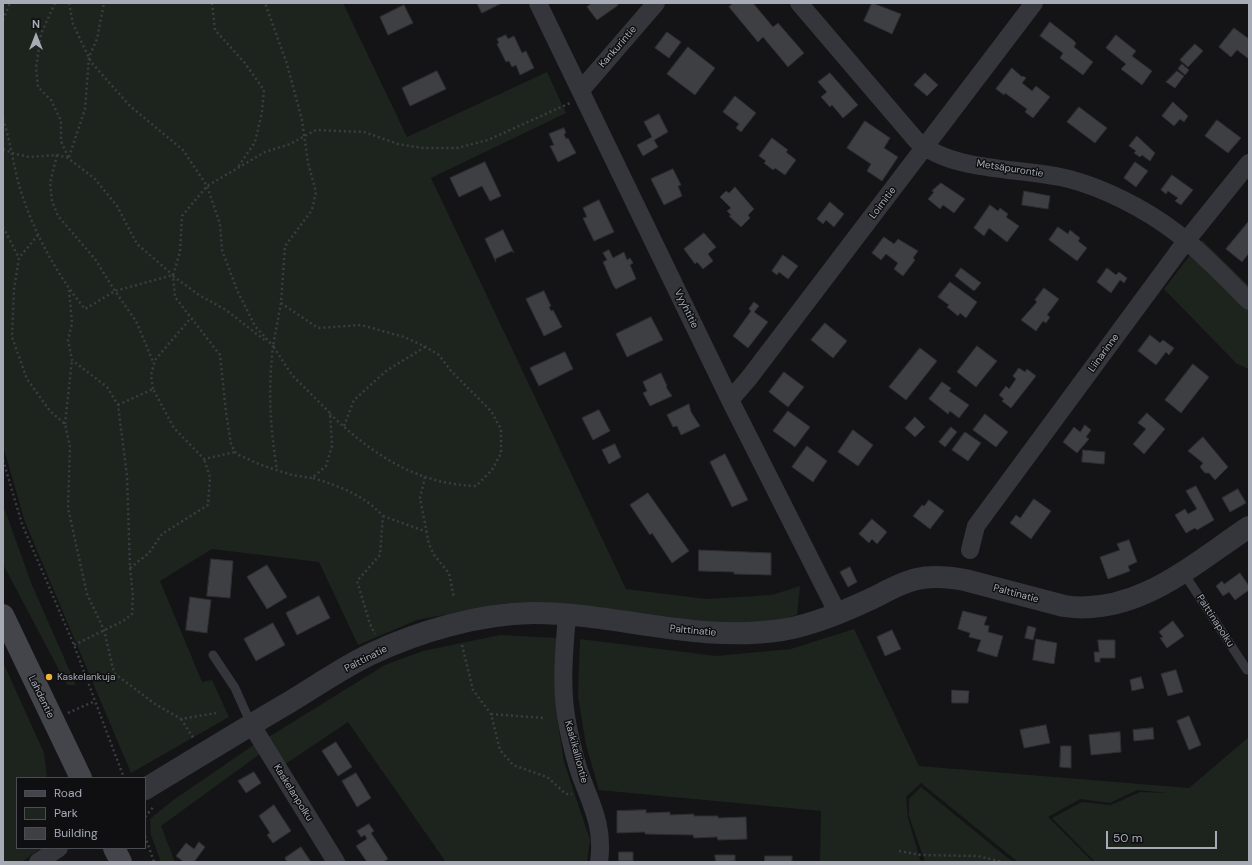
<!DOCTYPE html>
<meta charset="utf-8">
<style>
body{margin:0}
#map{position:relative;width:1252px;height:865px;overflow:hidden;background:#141416;font-family:"DM Sans",sans-serif}
canvas{display:block}
.frame{position:absolute;inset:0;border:4px solid #a6abb6;pointer-events:none}
.legend{position:absolute;left:16px;top:777px;width:130px;height:72px;box-sizing:border-box;background:#0f0f11;border:1px solid #4b4d53;margin:0;padding:5px 7px;list-style:none;font-size:12px;color:#a6abb6}
.legend li{display:flex;align-items:center;gap:8px;height:20px}
.legend b{width:20px;border:1px solid #4b4d53}
.north{position:absolute;left:16px;top:16px;width:40px;height:40px;-webkit-text-stroke:3px #0f0f11;paint-order:stroke;rotate:0deg;font-size:11px;font-weight:700;line-height:16px;text-align:center;color:#a6abb6}
.north::after{content:'';display:block;margin:auto;width:14px;height:18px;background:#a6abb6;clip-path:polygon(50% 0,100% 100%,50% 72%,0 100%)}
.scale{position:absolute;left:1106px;top:831px;width:111px;height:18px;box-sizing:border-box;border:2px solid #a6abb6;border-top:0;padding-left:5px;font-size:12px;line-height:14px;white-space:nowrap;color:#a6abb6;-webkit-text-stroke:3px #0f0f11;paint-order:stroke}
</style>
<div id="map">
<canvas width="1252" height="865"></canvas>
<div class="frame"></div>
<ul class="legend">
<li><b style="height:5px;background:#43454b"></b>Road</li>
<li><b style="height:11px;background:#1c241d"></b>Park</li>
<li><b style="height:11px;background:#3e3f43"></b>Building</li>
</ul>
<div class="north">N</div>
<div class="scale">50 m</div>
</div>
<script>
const context = document.querySelector('canvas').getContext('2d');
context.lineJoin = 'round';
function paint(path, color) {
  context.fillStyle = color;
  context.fill(path, 'evenodd');
}
function strokePath(path, color, width, dash) {
  context.strokeStyle = color;
  context.lineWidth = width;
  context.lineCap = dash ? 'butt' : 'round';
  context.setLineDash(dash || []);
  context.stroke(path);
}
function drawText(font, color, halo, rows, align = 'center') {
  context.font = font + ' "DM Sans",sans-serif';
  context.lineWidth = 3;
  context.setLineDash([]);
  context.textBaseline = 'middle';
  context.strokeStyle = halo;
  context.fillStyle = color;
  for (const [text, x, y, turn = 0] of rows) {
    context.save();
    context.translate(x, y);
    context.rotate((+turn || 0) * Math.PI / 180);
    context.textAlign = isNaN(turn) ? turn : align;
    if (halo) context.strokeText(text, 0, 0);
    context.fillText(text, 0, 0);
    context.restore();
  }
}
paint(new Path2D(`
 M3 3H343L407 137 547 72 566 113 431 178 626 589 706 599 772 595 800 586 797 615 755 626 469 610 417 620 358 645 319 562 212 549 160 581 202 682 212 680 229 717 131 773 25 522 3 446Z
 M1202 240 1249 286V369L1237 364 1164 289Z
 M3 505 32 585 76 685H67L5 568 3 563Z
 M854 629 919 766 1189 788 1249 737V862H1095L1052 818 1082 802 1111 805 1140 792 1169 793 1137 790 1110 803 1080 799 1048 817 1093 862H1018L921 783 906 797 908 818 921 862H820L821 811 599 790 586 745 578 696 580 639 716 656 791 649Z
 M500 635 556 638V710L564 762 590 840 587 862H446L348 722 284 765 267 738 385 665 423 651Z
 M3 662 44 753 47 778H17V848H41L22 862H3Z
 M255 744 260 754 161 826 175 862H161L151 835 150 819 172 801Z
 M921 787 1004 855 1013 862H925L909 816V799Z`), '#1c241d');
const building = new Path2D(`
 M477 3H502L482 13Z
 M592 3H619L617 6 597 20 587 7Z
 M733 3H753L773 27 778 23 804 53 788 67 763 37 758 42 729 7Z
 M872 3 901 14 892 34 864 21Z
 M404 5 413 23 388 35 380 17Z
 M1050 22 1073 40 1076 43 1074 47 1093 62 1083 75 1060 58 1063 53 1040 36Z
 M1234 28 1249 39V59L1237 50 1231 57 1219 47Z
 M667 32 681 42 669 58 655 48Z
 M506 35 508 39 514 36 522 53 526 51 534 68 520 75 516 65 512 67 509 61 506 62 497 44 499 43 497 39Z
 M1116 35 1136 51 1132 56 1152 71 1142 85 1121 69 1126 64 1106 48Z
 M1195 44 1203 51 1188 67 1180 60Z
 M688 47 715 68 695 95 667 74Z
 M1182 64 1189 70 1185 75 1178 69Z
 M1012 68 1022 77 1023 76 1026 78 1022 83 1032 91 1036 86 1050 97 1033 118 1025 112 1027 109 1005 93 1004 95 996 89Z
 M437 71 446 89 410 106 402 88Z
 M1177 71 1184 76 1175 88 1166 82Z
 M830 73 858 105 843 118 832 105 830 107 821 97 827 92 818 82Z
 M925 73 938 85 927 96 914 85Z
 M735 96 756 113 741 132 736 128 739 124 723 112Z
 M1173 102 1188 116 1184 122 1180 119 1174 126 1162 116Z
 M1079 107 1107 128 1095 143 1067 122Z
 M659 114 668 132 654 140 658 147 643 156 637 145 652 137 644 122Z
 M1217 120 1241 138 1228 153 1205 136Z
 M865 121 890 138 884 148 898 157 882 181 867 171 871 164 847 148Z
 M564 128 566 133 564 134 566 139 568 138 576 153 558 162 550 146 554 145 549 134Z
 M1137 136 1155 153 1150 161 1142 155 1140 157 1134 153 1136 151 1129 146Z
 M772 138 788 150 786 152 796 160 785 175 775 168 773 170 764 163 766 161 759 156Z
 M485 162 501 196 490 201 482 186 459 197 450 178Z
 M1135 162 1148 171 1136 187 1124 178Z
 M673 169 681 185 678 186 682 196 664 205 651 179Z
 M1172 175 1193 190 1181 205 1175 201 1178 198 1168 191 1166 194 1161 190Z
 M941 183 965 199 954 213 943 205 940 209 928 199 934 192 932 191Z
 M735 187 754 209 748 215 750 218 741 227 729 216 731 215 727 211 731 208 720 197 726 191 729 193Z
 M1024 191 1050 196 1048 209 1022 205Z
 M599 200 614 232 594 241 583 218 587 217 583 208Z
 M830 202 844 214 834 227 826 220 823 224 817 219Z
 M990 205 998 211 1000 208 1008 214 1006 217 1019 226 1007 242 989 228 984 236 974 228Z
 M1249 221V253L1242 262 1226 249Z
 M1058 227 1068 234 1070 230 1080 238 1078 241 1087 248 1077 261 1049 240Z
 M503 230 514 253 512 251 495 259 496 262 485 239Z
 M704 233 716 247 708 254 713 261 703 269 697 262 695 264 684 249Z
 M884 237 894 244 898 239 918 251 913 258 915 260 903 276 894 269 898 263 886 254 881 260 872 253Z
 M609 250 613 258 624 252 627 260 630 258 633 263 630 265 636 279 616 289 613 285 603 262 607 260 603 253Z
 M783 255 798 266 788 279 779 272 777 275 772 271Z
 M961 268 981 283 974 291 955 276Z
 M1107 268 1116 275 1119 272 1127 278 1124 283 1120 280 1111 293 1097 282Z
 M950 282 977 302 966 318 960 313 958 316 947 307 949 305 938 297Z
 M1044 288 1059 299 1047 315 1050 317 1046 323 1043 321 1036 331 1021 320 1037 302 1035 300Z
 M544 291 551 306 549 307 551 311 553 310 562 327 544 336 526 299Z
 M754 302 759 306 754 312 768 322 748 348 733 336 751 311 749 309Z
 M651 317 663 340 627 357 616 334Z
 M825 323 847 341 833 358 811 340Z
 M1150 335 1160 343 1163 340 1174 348 1169 355 1166 352 1156 365 1138 351Z
 M977 346 997 361 976 387 957 372Z
 M920 348 937 361 906 400 889 387Z
 M565 352 573 369 539 386 530 368Z
 M1193 364 1209 377 1181 413 1165 400Z
 M1019 368 1025 372 1027 369 1036 376 1011 408 1002 401 1004 399 999 395 1006 386 1009 389 1016 379 1013 376Z
 M784 372 804 387 788 407 769 392Z
 M661 373 667 386 666 387 672 396 650 406 643 393 647 391 643 382Z
 M942 382 951 388 949 391 969 405 959 418 950 411 948 414 929 399Z
 M689 404 691 412 700 426 681 435 677 426 673 427 667 415Z
 M599 410 610 431 593 440 582 418Z
 M788 411 810 427 795 447 773 431Z
 M1147 413 1165 429 1144 454 1133 444 1146 429 1138 423Z
 M985 414 1008 432 996 447 973 430Z
 M915 417 925 427 915 437 905 428Z
 M1085 425 1091 430 1086 437 1089 439 1077 453 1063 442 1074 427 1080 432Z
 M951 427 957 432 945 447 939 442Z
 M853 430 873 445 858 466 838 452Z
 M965 432 981 443 968 461 952 450Z
 M1203 437 1228 467 1215 480 1209 473H1205L1200 467 1203 463 1188 451Z
 M615 444 621 457 609 464 602 450Z
 M807 446 827 461 813 482 792 467Z
 M1083 450 1105 452 1104 464 1082 462Z
 M725 454 748 500 732 507 710 462Z
 M1196 486 1214 520 1197 530 1195 528 1186 533 1175 515 1185 509 1188 514 1197 509 1186 491Z
 M1238 489 1246 503 1230 512 1222 498Z
 M648 493 689 551 672 563 652 533 650 535 630 505Z
 M1034 499 1051 511 1031 539 1010 523 1016 515 1020 518Z
 M929 500 944 511 930 529 913 516 922 505 924 506Z
 M872 519 887 532 877 544 872 539 869 543 859 534Z
 M1129 540 1137 562 1128 566 1130 571 1108 579 1100 557 1120 550 1117 544Z
 M699 550 771 553V575L734 574V572L699 571Z
 M211 559 233 561 230 598 207 596Z
 M267 565 287 597 267 609 247 577Z
 M850 567 857 582 848 587 840 572Z
 M1240 573 1249 586V590L1235 600 1229 592 1223 596 1216 586 1222 581 1224 584Z
 M319 596 330 618 297 635 286 613Z
 M190 597 211 600 207 633 186 630Z
 M963 611 987 617 984 625 989 626 988 632 1003 636 997 657 977 651 981 640 969 637 970 633 958 629Z
 M1173 621 1184 636 1167 648 1160 638 1163 637 1159 632Z
 M273 623 285 645 256 661 244 639Z
 M1028 626 1036 628 1033 640 1025 638Z
 M892 630 901 649 885 656 877 637Z
 M1036 639 1057 643 1054 664 1033 660Z
 M1098 640H1115V658H1100V662H1095L1094 652H1099Z
 M1176 670 1183 692 1168 696 1161 674Z
 M1141 677 1144 688 1132 691 1130 680Z
 M952 690 969 691 968 703H952Z
 M1189 716 1201 745 1189 750 1177 721Z
 M1046 725 1050 743 1024 748 1020 730Z
 M1153 728 1154 739 1134 741 1133 730Z
 M1120 732 1121 752 1091 755 1089 735Z
 M336 742 352 767 338 776 322 751Z
 M1061 746H1071V768L1060 767Z
 M254 772 261 783 246 793 238 781Z
 M356 773 371 798 357 807 342 781Z
 M274 805 291 831 273 843 267 835 270 833 259 816Z
 M646 810V813L670 812V815L694 814V816H718V818L746 817 747 839 718 840 717 837 694 838 693 835 645 834V832L617 833V811Z
 M369 824 374 831 371 833 388 859 383 862H367L356 846 367 839 365 835 361 837 357 831Z
 M199 842 205 847 194 862H184L176 856 186 843 194 849Z
 M301 847 311 862H287L285 858Z
 M619 852H633V861H619Z
 M715 855H735V861L716 862Z
 M765 856H792V862H765Z`);
paint(building, '#3e3f43');
strokePath(building, '#2e2e32', 1);
strokePath(new Path2D(`
 M55 3 41 34 36 68 38 87 51 100 61 121V141L68 157
 M69 3 73 24 91 62 130 106 183 150 207 186 220 224 222 250 237 290 255 326 273 346C268 391 270 426 277 470
 M212 3 215 30 244 62 264 90 262 112 255 142 238 167
 M3 20 10 3
 M3 119C10 140 13 163 19 185 32 229 56 274 85 309L115 291 173 275
 M3 149 12 153 29 157 57 155 68 158 95 179 117 206 137 244 173 275 175 297 220 355 226 412 231 444 235 452 239 455 261 465 292 475 312 478 326 466 332 446 330 413 292 375 273 346 281 303 285 246 312 210 316 192 308 163 302 120 287 64 265 3
 M57 155 50 183 52 201 58 216 95 259 115 291 136 321 154 364
 M69 157 85 109 89 57 97 39 104 3
 M3 227 19 258
 M38 235 19 258 14 289 12 337 27 379 50 411 65 424 70 447 68 508 87 594 104 630 114 673 155 704 181 719 216 713
 M173 275 180 252 182 216 207 186 265 152 290 144 316 130 364 132 398 144 423 148H457L488 140 570 103
 M173 276 199 295 226 310 267 342
 M69 290 72 323 68 340 72 360 107 387 118 405 127 476 130 568 133 596 132 614 123 621 74 645
 M281 303 318 328 361 325 404 337 426 347 439 355 451 371 491 411 501 429V453L492 470 476 486C416 484 372 454 330 414
 M153 389 151 375 155 360 190 319
 M118 405 153 389 174 428 204 459 235 452
 M65 424 72 360
 M344 426 354 400 386 371 425 347
 M3 460 22 524 74 645 124 778
 M425 477 420 498 429 544 434 555 449 573 454 598
 M313 478C341 487 362 494 383 516L380 555 357 581 370 624 375 634
 M383 516 427 532
 M130 568 149 553 162 534 208 505 210 477 204 459
 M462 645 473 690 491 714 500 750 513 765 547 777 566 794H572
 M68 713 95 701
 M491 714 544 718
 M181 719 194 739
 M145 817 154 806
 M145 836 154 862
 M899 851 921 855 978 856 1002 862`), '#3b3d42', 2.5, [2, 3]);
strokePath(new Path2D(`
 M1183 572 1247 670
 M213 655 235 688 251 724`), '#35363b', 9);
strokePath(new Path2D(`
 M538 3 730 400 837 612
 M799 3 916 140C952 173 1022 167 1069 179 1104 188 1145 209 1174 231 1201 251 1225 277 1249 301
 M581 90 656 3
 M730 400 749 378 1034 3
 M970 550 976 526 1186 241 1249 163
 M567 615C564 652 560 690 568 727 571 742 575 759 580 774 592 806 604 827 599 862
 M251 724 336 862
 M38 862 59 848`), '#35363b', 18);
strokePath(new Path2D(`
 M145 789C193 760 240 731 288 703 315 687 343 667 371 654 420 631 478 614 533 613 617 613 695 643 782 630 813 625 845 611 873 598 887 591 902 582 917 579 933 575 949 577 965 580L1064 606C1136 617 1193 564 1249 527`), '#35363b', 22);
strokePath(new Path2D(`
 M3 615 81 778
 M114 848 121 862`), '#43454b', 22);
for (const [x, y, r, color] of [
 [49,677,4,"#f1b231"]
]) {
  const dot = new Path2D();
  dot.arc(x, y, r, 0, 2 * Math.PI);
  context.fillStyle = color;
  context.fill(dot);
  strokePath(dot, '#0f0f11', 1.5);
}
drawText('10px', '#a6abb6', '#0f0f11', [
 ["Kankurintie",618,47,-49],
 ["Metsäpurontie",1010,169,9],
 ["Loimitie",883,203,-53],
 ["Vyyhtitie",686,309,64],
 ["Liinarinne",1104,353,-54],
 ["Palttinatie",1016,594,15],
 ["Palttinapolku",1215,621,57],
 ["Palttinatie",693,631,5],
 ["Palttinatie",366,659,-27],
 ["Lahdentie",41,697,64],
 ["Kaskikalliontie",576,752,75],
 ["Kaskelanpolku",293,793,58]
]);
drawText('10px', '#a6abb6', '#0f0f11', [
 ["Kaskelankuja",57,677]
], 'left');
</script>
